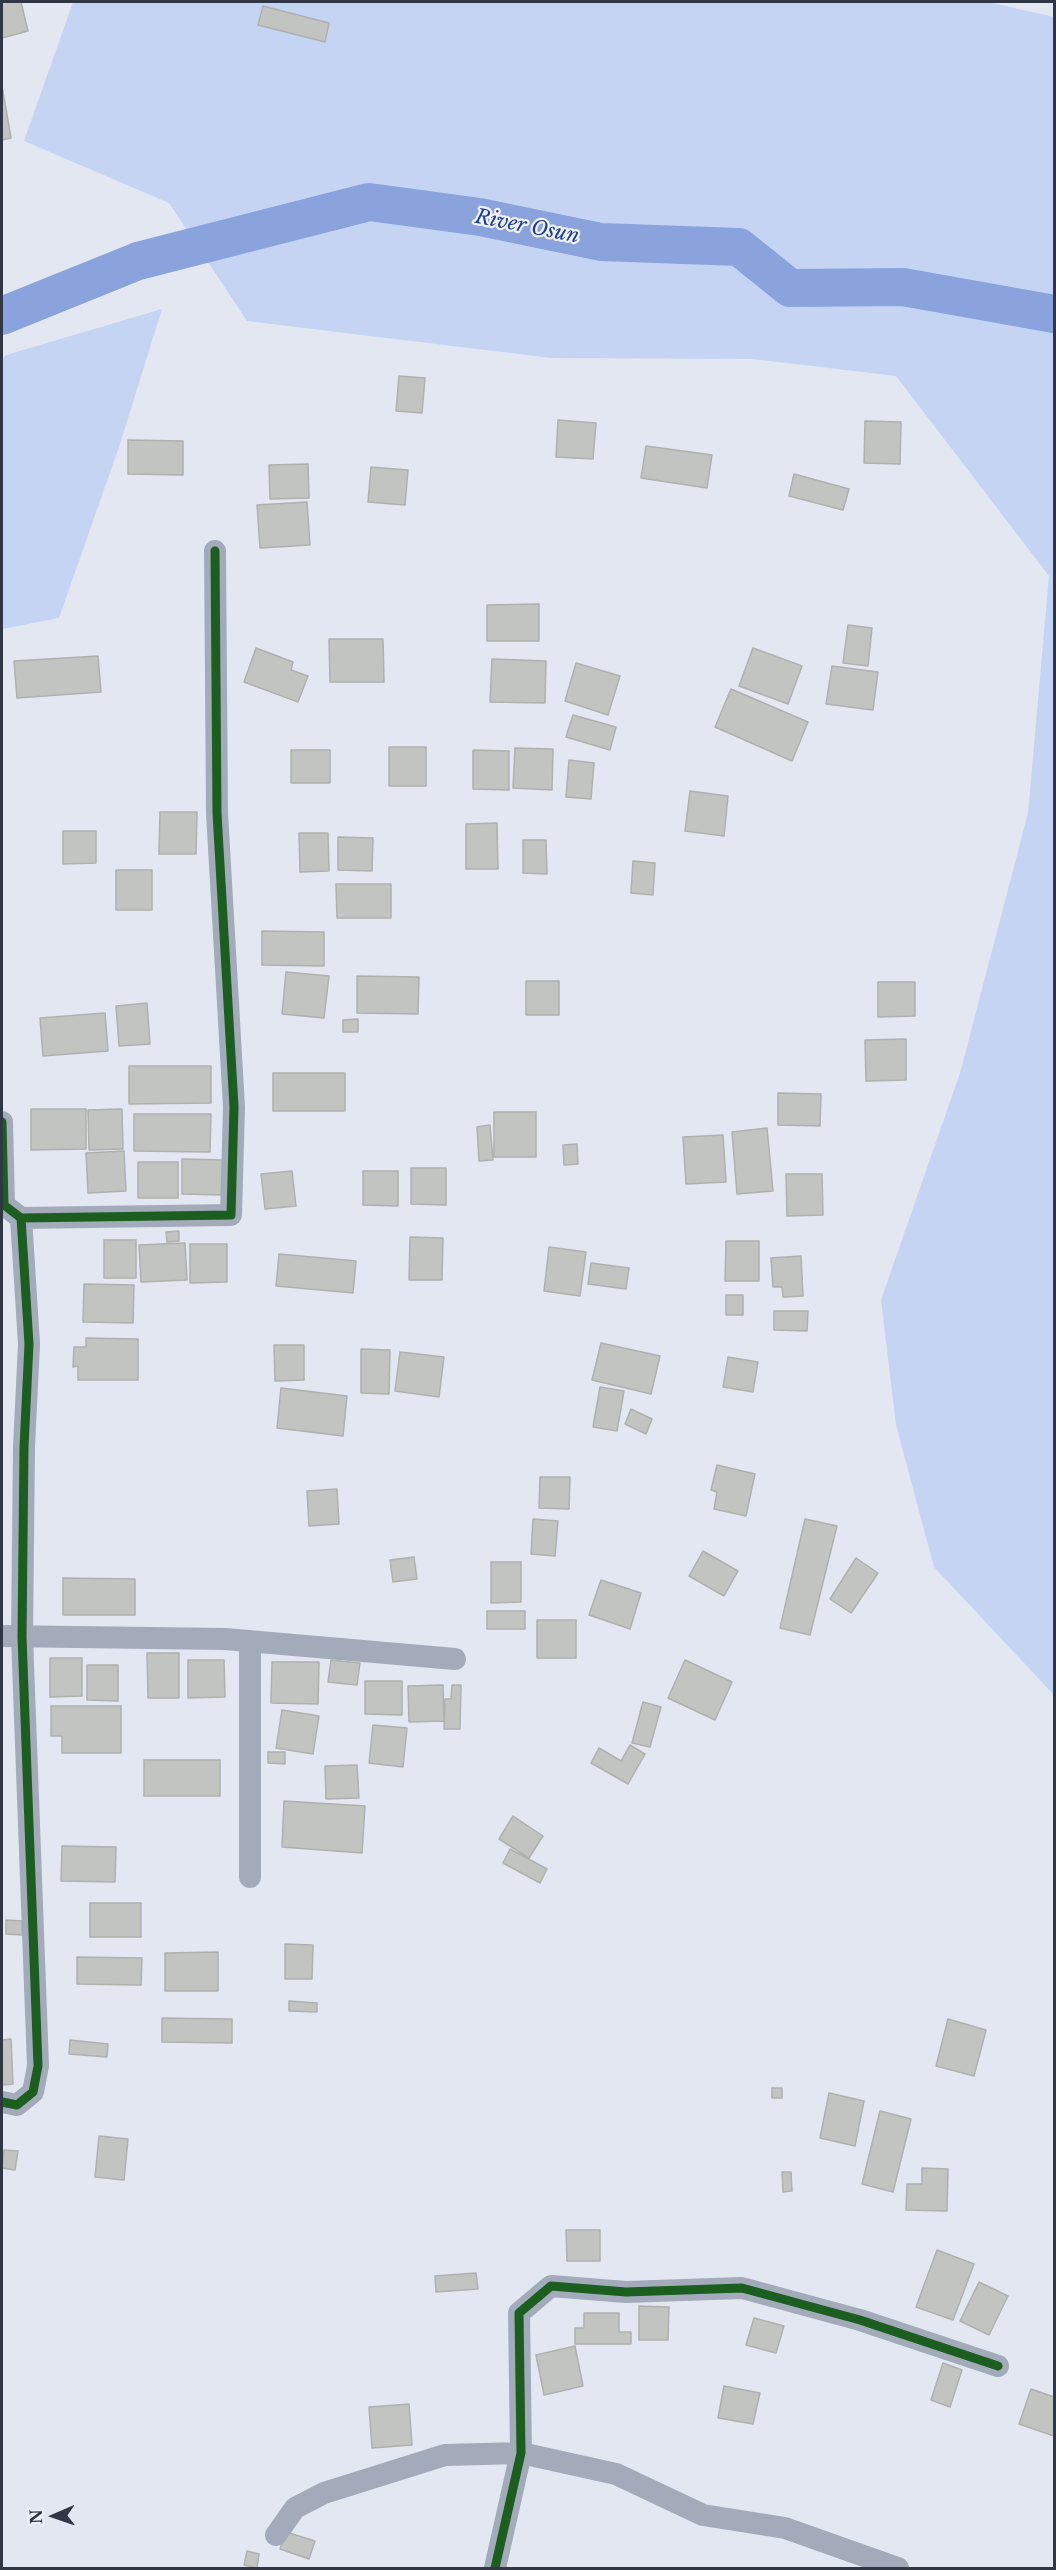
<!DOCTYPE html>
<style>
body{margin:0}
#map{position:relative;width:1056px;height:2570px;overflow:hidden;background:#e2e7f2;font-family:"Libre Baskerville",serif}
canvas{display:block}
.frame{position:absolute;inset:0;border:3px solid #303643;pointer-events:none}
.north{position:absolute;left:24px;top:2486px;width:60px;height:60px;-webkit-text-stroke:4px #eef1f8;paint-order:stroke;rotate:268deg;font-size:16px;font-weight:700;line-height:24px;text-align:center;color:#303643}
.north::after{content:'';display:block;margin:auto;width:21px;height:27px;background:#303643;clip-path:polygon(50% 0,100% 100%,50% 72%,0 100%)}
</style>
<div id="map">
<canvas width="1056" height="2570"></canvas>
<div class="frame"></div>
<div class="north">N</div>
</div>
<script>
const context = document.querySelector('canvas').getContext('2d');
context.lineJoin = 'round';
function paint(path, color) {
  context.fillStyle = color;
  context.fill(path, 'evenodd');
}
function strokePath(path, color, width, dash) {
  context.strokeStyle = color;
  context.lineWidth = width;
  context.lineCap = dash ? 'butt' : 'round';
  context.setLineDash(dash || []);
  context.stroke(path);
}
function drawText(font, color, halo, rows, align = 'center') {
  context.font = font + ' "Libre Baskerville",serif';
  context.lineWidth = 4.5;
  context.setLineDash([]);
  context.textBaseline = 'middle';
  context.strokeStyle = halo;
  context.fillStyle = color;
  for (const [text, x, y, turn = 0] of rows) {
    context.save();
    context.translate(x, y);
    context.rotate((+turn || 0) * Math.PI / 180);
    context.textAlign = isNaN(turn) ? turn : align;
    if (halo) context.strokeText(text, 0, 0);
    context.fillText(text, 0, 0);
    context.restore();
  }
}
paint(new Path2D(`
 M73 2H988L1054 17V1695L934 1567 896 1425 881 1300 960 1073 1028 813 1049 576 896 376 753 359 551 358 247 321 169 203 24 141Z
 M162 309 119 447 59 618 2 629V359L6 355Z`), '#c6d4f4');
strokePath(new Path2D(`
 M2 316 138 261 369 202 480 217 601 242 739 247 790 288 903 287 1054 314`), '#8aa3dd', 38);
const building = new Path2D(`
 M2 2H21L28 31 2 38Z
 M263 6 329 23 325 42 258 25Z
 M2 86 11 138 2 140Z
 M399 376 425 378 422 413 396 411Z
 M558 420 596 423 593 459 556 457Z
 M865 421 901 422 900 464 864 463Z
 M128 440 183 441V475L128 474Z
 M646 446 712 455 707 488 641 478Z
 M308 464 309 498 270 499 269 465Z
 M371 467 408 470 405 505 368 502Z
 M794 474 849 489 843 510 789 496Z
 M307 502 310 545 260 548 257 505Z
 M539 604V641H487V605Z
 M848 625 872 628 868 666 843 663Z
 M329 639H383L384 682H330Z
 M256 648 293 662 291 670 308 676 298 702 244 682Z
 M753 648 802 666 788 704 739 686Z
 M98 656 101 692 17 698 14 661Z
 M492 659 546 661 545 703 490 702Z
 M576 663 620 676 608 715 565 701Z
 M832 666 878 672 873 710 826 704Z
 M731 689 808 722 792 761 715 727Z
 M573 715 616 727 610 750 566 737Z
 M389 747H426V786H389Z
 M515 748 553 749 552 790 513 788Z
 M291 750H330V783H291Z
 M473 750 509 751V790L473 789Z
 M569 760 594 763 591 799 566 797Z
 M690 791 728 796 724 836 685 831Z
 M160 812H197L196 854H159Z
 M497 823 498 869H466V824Z
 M63 831H96V863L63 864Z
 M299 833H328L329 871 300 872Z
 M338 837 373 838 372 871 338 870Z
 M523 840H546L547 874 523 873Z
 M633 861 655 863 653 895 631 893Z
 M116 870H152V910H116Z
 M336 884H391V918H337Z
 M262 931 324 932V966L262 965Z
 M286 972 329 976 324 1018 282 1014Z
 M357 976 419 977 418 1014 357 1013Z
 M526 981H559V1015H526Z
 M878 982H915V1016L878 1017Z
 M147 1003 150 1044 119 1046 116 1006Z
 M105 1013 108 1051 43 1056 40 1018Z
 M358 1019V1032H343V1020Z
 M906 1039V1080L866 1081 865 1040Z
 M129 1066H211V1103L129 1104Z
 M273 1073H345V1111H273Z
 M778 1093 821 1094 820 1126 778 1125Z
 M31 1109H86V1149L31 1150Z
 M122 1109 123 1149 89 1150 88 1110Z
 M494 1112H536V1157H494Z
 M134 1114H211L210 1152 134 1151Z
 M490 1125 493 1160 479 1161 477 1127Z
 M767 1128 773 1191 737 1194 732 1132Z
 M723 1135 726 1182 686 1184 683 1137Z
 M577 1144 578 1164 564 1165 563 1145Z
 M124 1151 126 1191 88 1193 86 1153Z
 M182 1159 223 1160V1195L182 1194Z
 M138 1162H178V1198H138Z
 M411 1168H446V1205L411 1204Z
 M292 1171 296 1206 265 1209 261 1174Z
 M363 1171H398V1206L363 1205Z
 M786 1174H822L823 1215 787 1216Z
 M179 1231V1241L167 1242 166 1232Z
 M410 1237 443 1238 442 1280H409Z
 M104 1240H136V1278H104Z
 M726 1241H759V1281H725Z
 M185 1243 187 1280 141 1282 139 1245Z
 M190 1244H227V1282L190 1283Z
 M549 1247 586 1252 580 1296 544 1291Z
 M279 1254 356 1261 353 1293 276 1286Z
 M801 1256 803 1296 783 1297 782 1287H773L771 1258Z
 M591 1263 629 1268 626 1289 588 1284Z
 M84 1284 134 1285 133 1323 83 1322Z
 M726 1295H743V1315H726Z
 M774 1311H808L807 1331 774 1330Z
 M86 1338 138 1339V1380H78V1366L73 1367 74 1347H86Z
 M601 1343 660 1356 651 1394 592 1380Z
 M274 1345H304V1380L275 1381Z
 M361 1349 390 1350 389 1394 361 1393Z
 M400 1352 444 1357 439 1397 395 1391Z
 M728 1357 758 1362 753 1392 723 1387Z
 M600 1387 624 1391 617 1431 593 1427Z
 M281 1388 347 1396 343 1436 277 1428Z
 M631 1409 652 1419 646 1434 625 1424Z
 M717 1465 755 1474 746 1516 714 1509 717 1492 711 1490Z
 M540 1477H570L569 1509 539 1508Z
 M337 1489 339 1524 309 1526 307 1491Z
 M533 1519 558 1521 555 1556 531 1554Z
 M805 1519 837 1526 810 1635 780 1628Z
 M703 1551 738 1571 724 1596 689 1576Z
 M414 1557 417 1579 393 1582 390 1560Z
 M856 1558 878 1573 851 1613 830 1599Z
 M491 1562H521V1602L491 1603Z
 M63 1578 135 1579V1615H63Z
 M601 1580 641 1593 630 1629 589 1615Z
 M487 1611H525V1629H487Z
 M537 1620H576V1658H537Z
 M147 1653H179V1698H148Z
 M50 1658H82V1696L50 1697Z
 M188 1660H224L225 1697 188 1698Z
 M331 1660 360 1663 357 1685 328 1682Z
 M685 1660 732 1682 715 1720 668 1698Z
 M272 1662H319L318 1704 271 1703Z
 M87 1665H118V1701L87 1700Z
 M365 1681H402V1715L365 1714Z
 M443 1685 444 1721 409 1722 408 1686Z
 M452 1685H461L460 1729H444L445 1699H451Z
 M643 1702 661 1707 650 1747 632 1743Z
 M51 1706H121V1753H62V1736H51Z
 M282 1710 319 1716 313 1754 276 1748Z
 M373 1725 407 1728 403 1767 369 1763Z
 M630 1745 645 1754 628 1784 591 1763 599 1748 621 1761Z
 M268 1752H285V1764L268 1763Z
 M144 1760H220V1796H144Z
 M357 1765 359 1798 326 1799 325 1766Z
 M284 1801 365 1806 362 1853 282 1847Z
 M513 1816 543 1836 529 1858 499 1839Z
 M62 1846 116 1847 115 1882 61 1881Z
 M510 1849 547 1869 540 1883 503 1863Z
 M90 1903H141V1937H90Z
 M6 1920 22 1921V1935L6 1934Z
 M285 1944 313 1945 312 1979H285Z
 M218 1952V1991H165V1953Z
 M77 1957 142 1958 141 1985 77 1984Z
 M289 2001 317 2003V2012L289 2011Z
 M162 2018 232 2019V2043L162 2042Z
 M948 2019 986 2030 974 2076 936 2066Z
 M11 2039 13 2084 2 2085V2040Z
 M70 2040 108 2044 107 2057 69 2054Z
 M772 2088H782V2098H772Z
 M829 2093 864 2101 855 2146 820 2138Z
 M880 2111 911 2119 893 2192 862 2184Z
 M99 2136 128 2139 124 2180 95 2177Z
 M4 2150 18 2151 15 2170 2 2168Z
 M922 2168 948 2169 947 2211 906 2210 907 2184H922Z
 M782 2172H791L792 2191 783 2192Z
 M566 2230H600V2261H567Z
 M937 2250 974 2264 953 2320 916 2307Z
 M476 2273 478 2289 436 2292 435 2276Z
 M979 2282 1008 2296 989 2335 960 2321Z
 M639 2306 669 2307 668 2340H639Z
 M584 2313H619V2332H631V2344H575V2328H584Z
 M754 2318 784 2326 776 2353 746 2345Z
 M575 2346 583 2386 544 2395 536 2355Z
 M943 2363 962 2370 950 2407 931 2400Z
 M724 2386 760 2393 753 2424 718 2418Z
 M1031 2389 1054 2397V2436L1019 2424Z
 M409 2404 412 2445 372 2448 369 2407Z
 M286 2532 315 2541 309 2559 280 2549Z
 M247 2551 259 2554 257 2568 244 2565Z`);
paint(building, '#c2c4c2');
strokePath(building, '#aeb1ae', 1.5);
strokePath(new Path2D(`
 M2 1122 4 1205 21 1218 231 1215 234 1107 217 813 215 551
 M2 1636 225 1639 455 1659
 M250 1641V1877
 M2 2102 17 2105 33 2092 38 2066 22 1637 24 1447 29 1344 21 1218
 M276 2535 295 2508 324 2493 445 2455 521 2453 616 2474 703 2515 785 2528 898 2568
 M495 2568 521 2453 519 2313 551 2286 626 2292 742 2288 860 2320 998 2366`), '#a3abbb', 22);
strokePath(new Path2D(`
 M2 1122 4 1205 21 1218 231 1215 234 1107 217 813 215 551
 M2 2102 17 2105 33 2092 38 2066 22 1637 24 1447 29 1344 21 1218
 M495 2568 521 2453 519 2313 551 2286 626 2292 742 2288 860 2320 998 2366`), '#1b5e20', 9);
drawText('italic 20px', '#1f3d98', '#eef1f8', [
 ["River Osun",527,227,11]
]);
</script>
